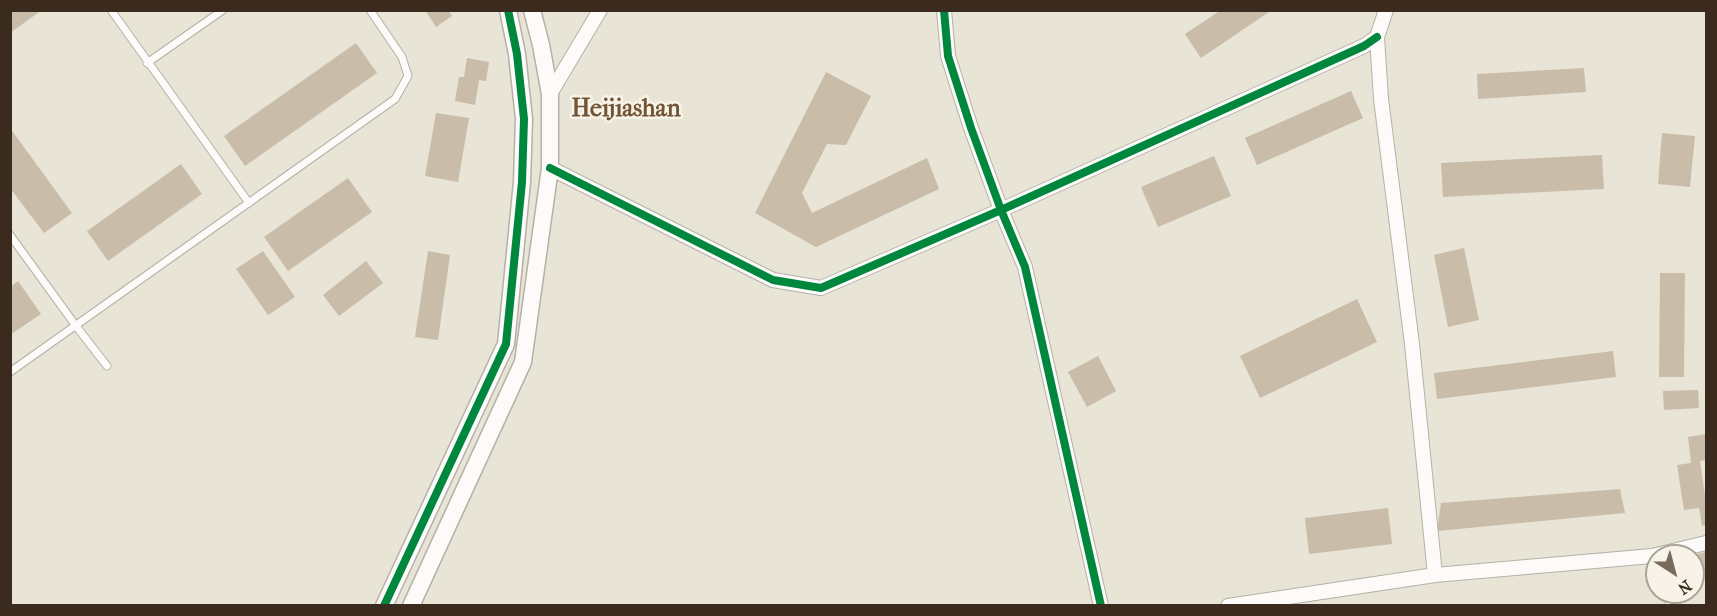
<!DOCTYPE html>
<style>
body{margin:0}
#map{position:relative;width:1717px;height:616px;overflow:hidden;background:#e8e4d6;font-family:"IM FELL French Canon",serif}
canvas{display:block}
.frame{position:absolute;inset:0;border:12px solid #3b2a1e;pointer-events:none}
.north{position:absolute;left:1645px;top:544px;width:60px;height:60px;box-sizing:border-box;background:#f7f3e8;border:2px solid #aca397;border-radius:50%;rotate:144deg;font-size:16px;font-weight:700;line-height:24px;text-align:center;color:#3b2a1e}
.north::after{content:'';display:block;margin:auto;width:21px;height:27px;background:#786b5e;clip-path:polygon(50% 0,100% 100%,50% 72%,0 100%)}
</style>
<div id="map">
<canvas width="1717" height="616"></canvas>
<div class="frame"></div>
<div class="north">N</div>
</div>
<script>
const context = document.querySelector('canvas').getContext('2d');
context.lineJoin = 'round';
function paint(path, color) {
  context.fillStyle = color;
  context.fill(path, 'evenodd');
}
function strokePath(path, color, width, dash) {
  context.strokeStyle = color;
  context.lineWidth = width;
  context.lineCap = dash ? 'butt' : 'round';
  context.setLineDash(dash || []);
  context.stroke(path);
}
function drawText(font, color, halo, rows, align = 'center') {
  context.font = font + ' "IM FELL French Canon",serif';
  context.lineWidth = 5;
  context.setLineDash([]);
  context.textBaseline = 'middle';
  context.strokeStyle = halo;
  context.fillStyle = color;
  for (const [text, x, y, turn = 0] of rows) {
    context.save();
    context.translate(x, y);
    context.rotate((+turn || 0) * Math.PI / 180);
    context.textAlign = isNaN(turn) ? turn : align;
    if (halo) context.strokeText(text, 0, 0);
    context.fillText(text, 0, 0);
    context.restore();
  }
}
paint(new Path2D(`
 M10 10H42L10 33Z
 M425 10H448L452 16 436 27Z
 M1221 10H1272L1201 58 1185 34Z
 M356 43 377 73 245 166 224 136Z
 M467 58 489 62 486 81 479 80 475 105 455 101 459 77H464Z
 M1584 68 1586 92 1478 99 1477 74Z
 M826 72 871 96 846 145 827 144 802 193 812 213 927 158 939 189 816 247 755 213Z
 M1351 91 1363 118 1257 165 1245 138Z
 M436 113 469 118 458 182 425 176Z
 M10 128 72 213 44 233 10 188Z
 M1662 133 1695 136 1690 187 1658 184Z
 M1602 155 1604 189 1443 197 1441 163Z
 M1214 156 1231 196 1158 227 1141 187Z
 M181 164 202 194 108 261 87 231Z
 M348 178 372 212 288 271 264 237Z
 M1464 248 1479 320 1448 327 1434 255Z
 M263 251 295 297 268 315 236 269Z
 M428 251 450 255 438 340 415 337Z
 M366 261 383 283 339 316 323 295Z
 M1660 273H1685L1684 377H1659Z
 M18 281 41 314 10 335V287Z
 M1357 299 1377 342 1260 398 1240 356Z
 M1613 351 1616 377 1437 399 1434 373Z
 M1098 356 1116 391 1087 407 1068 372Z
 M1698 390 1699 408 1664 410 1663 391Z
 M1706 434V460L1700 461 1706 502V525L1702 526 1699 508 1684 510 1677 465 1691 463 1688 437Z
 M1620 489 1625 513 1437 531 1441 503Z
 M1388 508 1392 544 1309 554 1305 518Z
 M1706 552V574L1700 575 1695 555Z`), '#c9bca9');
const service = new Path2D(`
 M111 10 249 203
 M147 63 223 10
 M10 235 76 326 107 366
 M10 372 395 99 408 76 402 57 370 10`);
const minor = new Path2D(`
 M944 10 948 56 971 128 1001 210 1025 267 1101 606
 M1386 10 1377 37 1381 99 1412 344 1435 575
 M550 94 600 10
 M550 168 773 280 821 288 1001 210 1364 46 1377 37
 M1672 592 1673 606
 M1228 606 1435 575 1652 556 1706 543`);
const tertiary = new Path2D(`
 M384 606 506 344 522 182 524 119 517 54 508 10
 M411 606 523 362 550 168V94L541 45 532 10`);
strokePath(service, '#b5b1a7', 9);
strokePath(minor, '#b5b1a7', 16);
strokePath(tertiary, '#b5b1a7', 19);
strokePath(service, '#fcfbf9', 7);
strokePath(minor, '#fcfbf9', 14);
strokePath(tertiary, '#fcfbf9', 16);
strokePath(new Path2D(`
 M944 10 948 56 971 128 1001 210 1025 267 1101 606
 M550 168 773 280 821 288 1001 210 1364 46 1377 37
 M384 606 506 344 522 182 524 119 517 54 508 10`), '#00873e', 8);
drawText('bold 24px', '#725434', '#f7f3e8', [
 ["Heijiashan",626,110]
]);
</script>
